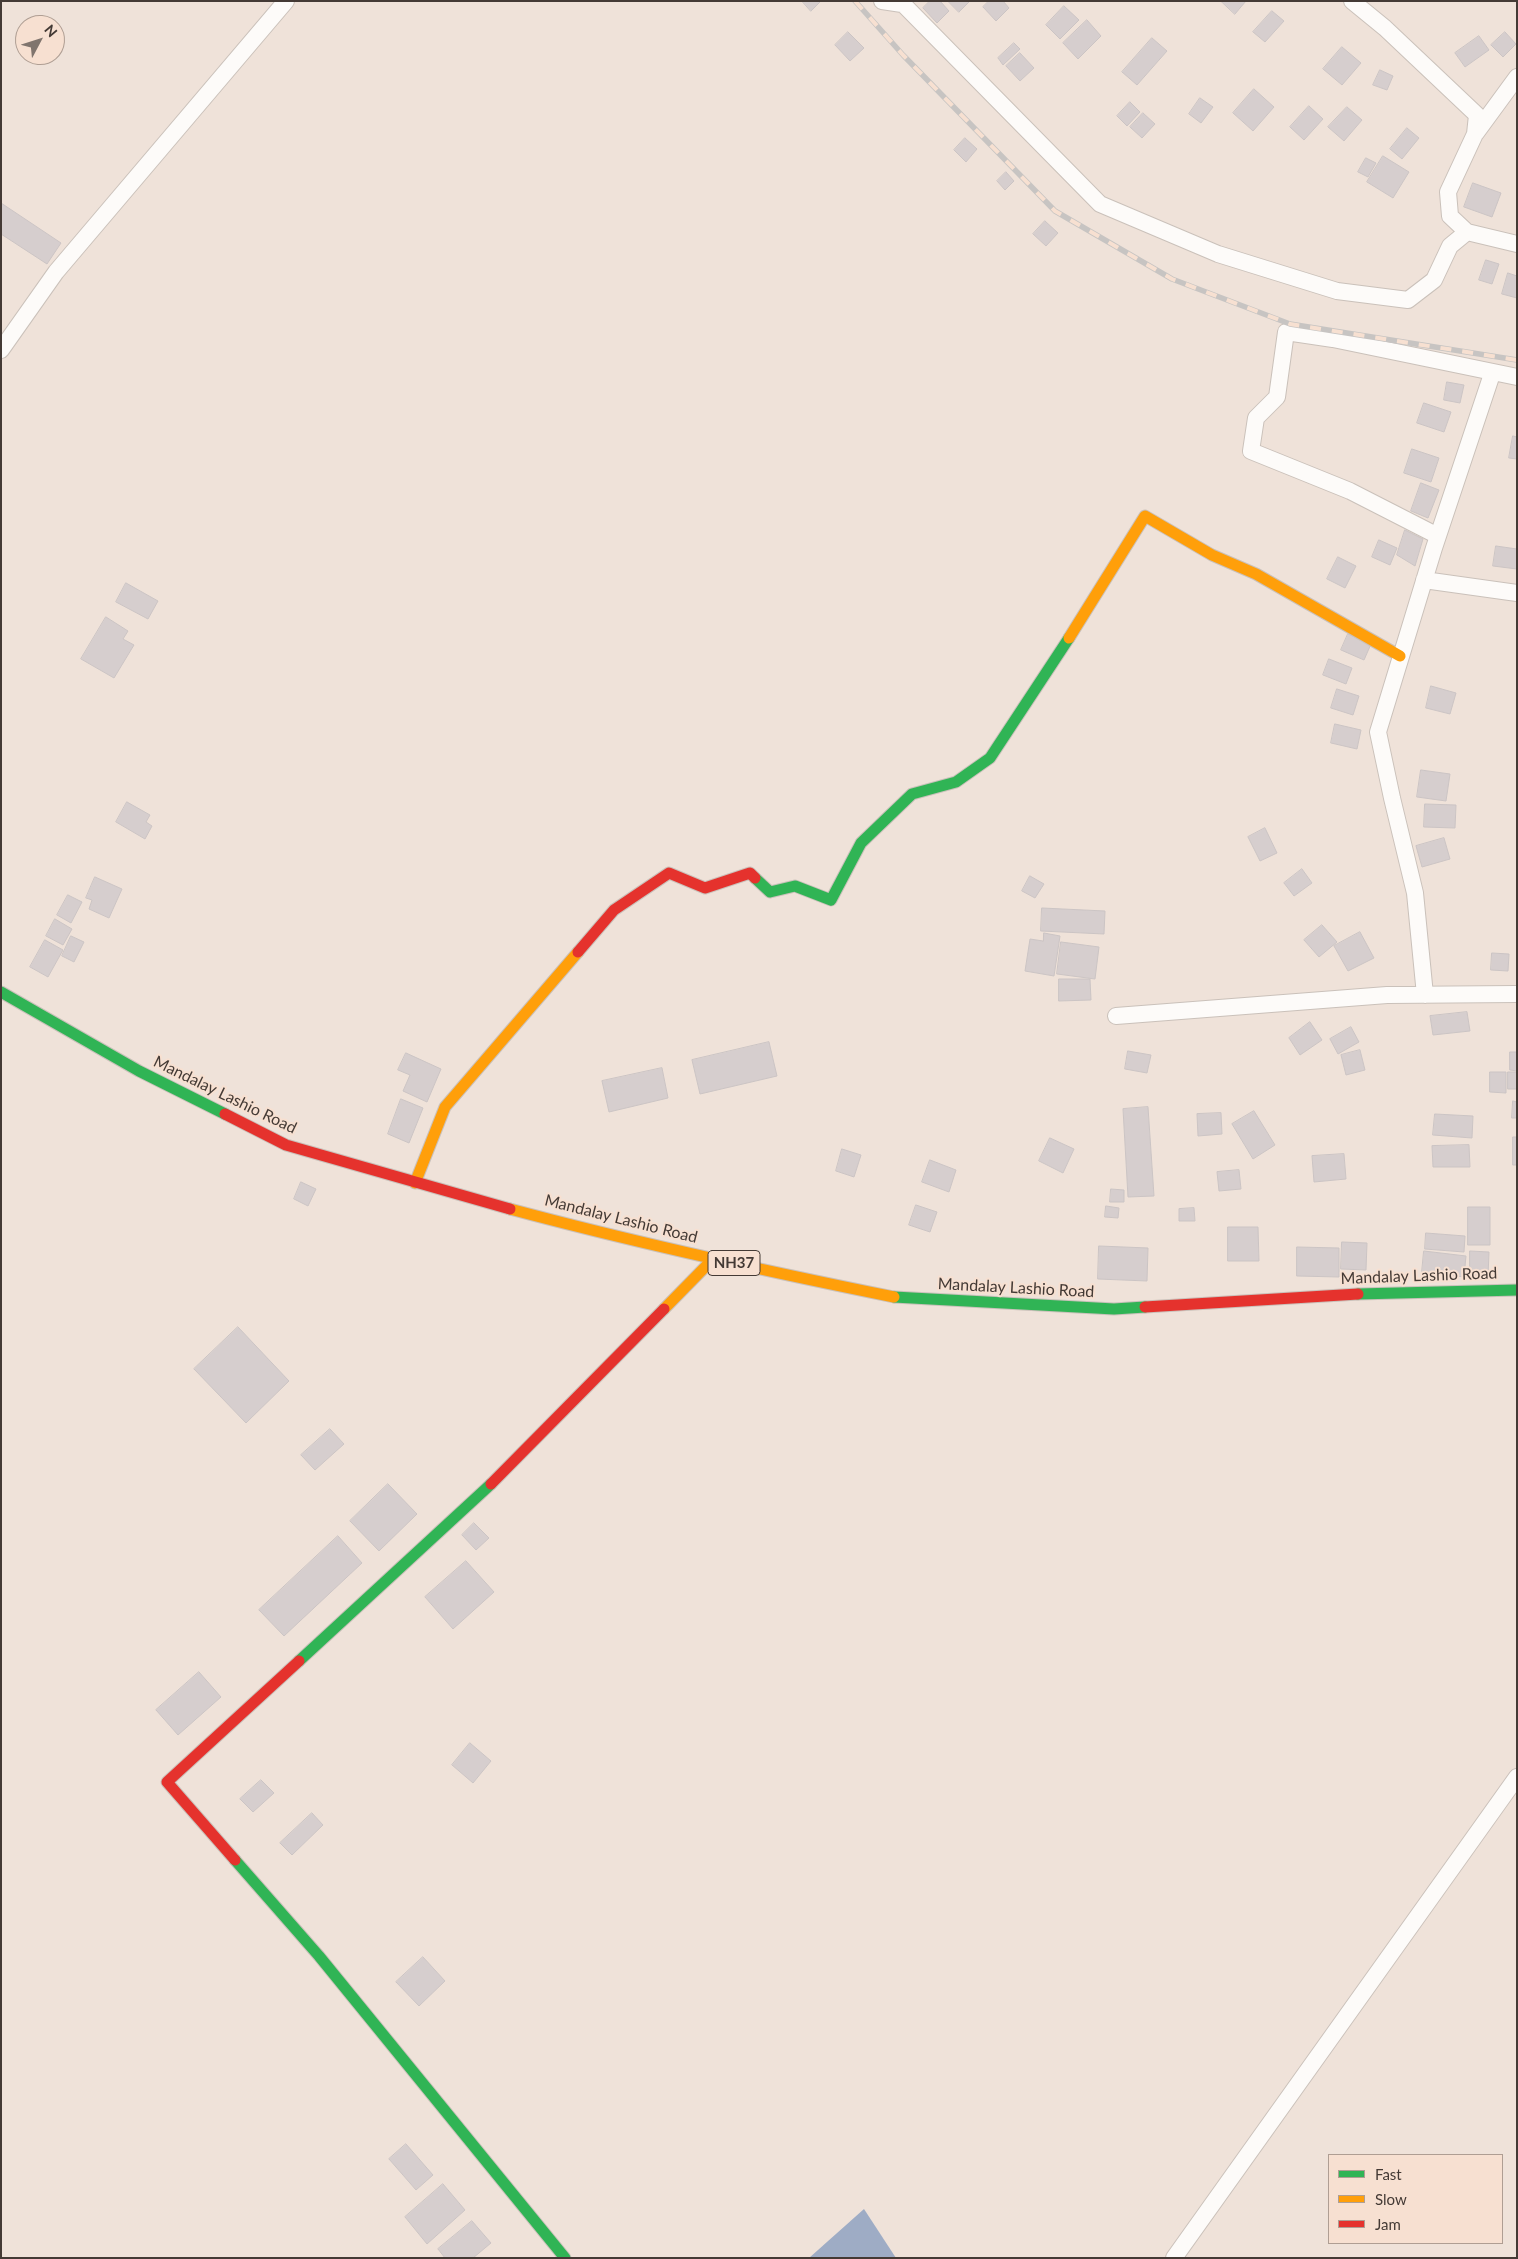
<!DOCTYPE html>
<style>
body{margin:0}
#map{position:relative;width:1518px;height:2259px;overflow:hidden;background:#efe2d9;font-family:Lato,sans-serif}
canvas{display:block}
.frame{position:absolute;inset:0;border:2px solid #443a35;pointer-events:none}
.legend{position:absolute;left:1328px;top:2154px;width:175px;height:90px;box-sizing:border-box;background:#f7e0d1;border:1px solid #af9e93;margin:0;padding:6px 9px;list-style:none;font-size:15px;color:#443a35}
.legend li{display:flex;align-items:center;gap:10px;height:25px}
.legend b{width:25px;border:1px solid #af9e93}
.north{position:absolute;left:15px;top:15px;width:50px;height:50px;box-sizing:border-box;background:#f7e0d1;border:1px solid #af9e93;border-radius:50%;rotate:50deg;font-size:14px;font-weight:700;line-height:20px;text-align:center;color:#443a35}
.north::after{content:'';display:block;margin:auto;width:18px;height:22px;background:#80756e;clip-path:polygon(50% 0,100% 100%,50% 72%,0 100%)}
</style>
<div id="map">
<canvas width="1518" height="2259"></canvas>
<div class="frame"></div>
<ul class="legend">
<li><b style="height:6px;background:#30b455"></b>Fast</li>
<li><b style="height:6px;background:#ff9f0a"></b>Slow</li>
<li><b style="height:6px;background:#e5322d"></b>Jam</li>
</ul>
<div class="north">N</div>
</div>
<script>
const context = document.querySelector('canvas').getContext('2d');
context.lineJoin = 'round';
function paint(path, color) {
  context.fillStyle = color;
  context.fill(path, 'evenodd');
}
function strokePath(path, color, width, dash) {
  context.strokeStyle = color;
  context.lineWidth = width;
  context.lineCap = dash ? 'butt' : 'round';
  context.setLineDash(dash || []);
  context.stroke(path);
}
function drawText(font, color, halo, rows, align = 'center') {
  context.font = font + ' Lato,sans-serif';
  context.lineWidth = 4;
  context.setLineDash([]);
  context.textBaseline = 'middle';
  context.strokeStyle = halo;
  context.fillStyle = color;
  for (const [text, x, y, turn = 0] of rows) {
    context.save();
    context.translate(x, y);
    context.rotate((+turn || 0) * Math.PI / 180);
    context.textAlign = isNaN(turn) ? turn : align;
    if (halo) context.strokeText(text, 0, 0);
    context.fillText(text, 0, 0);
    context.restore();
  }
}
paint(new Path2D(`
 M864 2209 896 2258H809Z`), '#9eacc5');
const building = new Path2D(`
 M802 1H821L811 11Z
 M930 1H940L949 11 937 23 923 8Z
 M948 1H970L959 12Z
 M989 1H1003L1009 8 996 21 983 7Z
 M1221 1H1246L1235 14Z
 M1064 6 1079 20 1060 39 1046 25Z
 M1272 11 1284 21 1265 42 1253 32Z
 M1087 20 1101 36 1078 59 1063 43Z
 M848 32 864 48 850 61 835 45Z
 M1505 32 1516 44 1503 57 1491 45Z
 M1479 36 1489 50 1465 67 1455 53Z
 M1152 38 1167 51 1137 85 1122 72Z
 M1014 43 1020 49 1003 65 998 58Z
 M1342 47 1361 63 1342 85 1323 69Z
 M1020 53 1034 68 1020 81 1006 66Z
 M1380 70 1393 76 1387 90 1373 85Z
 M1254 89 1274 107 1253 131 1233 113Z
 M1200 98 1213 107 1201 123 1189 114Z
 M1130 102 1140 112 1127 126 1117 116Z
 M1309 106 1323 119 1304 140 1290 127Z
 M1347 107 1362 120 1344 141 1328 127Z
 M1143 113 1155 124 1142 138 1130 127Z
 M1407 128 1419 138 1402 159 1390 149Z
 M965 138 977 149 966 162 954 150Z
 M1383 156 1409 172 1393 198 1367 182Z
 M1366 158 1376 163 1368 177 1358 172Z
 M1006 172 1014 181 1005 190 997 181Z
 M1473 183 1501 193 1492 217 1464 207Z
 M1 203 61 243 47 264 1 234Z
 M1045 221 1058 233 1046 246 1033 234Z
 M1486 260 1499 264 1492 284 1479 280Z
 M1508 273 1517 276V298L1502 294Z
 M1447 382 1464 385 1460 403 1444 400Z
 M1424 403 1451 412 1444 432 1417 423Z
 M1513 436 1517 437V459L1509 458Z
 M1412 449 1439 458 1431 482 1404 473Z
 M1421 483 1439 490 1428 518 1411 511Z
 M1405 530 1423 539 1415 566 1397 555Z
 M1379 540 1397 548 1390 565 1372 557Z
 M1496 546 1517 549V569L1493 566Z
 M1338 557 1356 566 1345 588 1327 579Z
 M126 583 158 601 148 619 116 602Z
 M106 617 128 631 123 639 134 645 114 678 81 659Z
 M1348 634 1371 644 1364 660 1341 650Z
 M1329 659 1352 668 1346 684 1323 675Z
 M1431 686 1456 693 1450 714 1426 708Z
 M1337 689 1359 696 1353 715 1331 708Z
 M1335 724 1361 730 1357 749 1331 743Z
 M1421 770 1450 774 1446 801 1417 797Z
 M127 802 150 815 146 822 152 826 145 839 116 822Z
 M1425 804 1456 805 1455 828 1424 827Z
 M1265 828 1277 853 1260 861 1248 837Z
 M1444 838 1450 859 1422 867 1416 846Z
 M1302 869 1312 883 1294 896 1284 883Z
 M1030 876 1044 884 1035 898 1022 891Z
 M95 877 122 889 109 918 89 909 92 900 86 898Z
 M68 895 82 902 71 923 57 915Z
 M1042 908 1105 911 1104 934 1041 931Z
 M55 919 72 929 63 945 46 936Z
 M1322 925 1337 942 1319 957 1304 940Z
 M1360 932 1374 958 1348 971 1334 946Z
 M1044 933 1060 936 1054 976 1025 971 1030 939 1043 941Z
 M71 936 84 942 74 962 62 956Z
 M45 940 63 950 48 977 30 967Z
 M1061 942 1099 947 1095 979 1057 974Z
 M1492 953 1509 954 1508 971 1491 970Z
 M1059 979H1090L1091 1000 1059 1001Z
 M1467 1012 1470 1031 1433 1035 1430 1016Z
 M1310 1022 1322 1040 1300 1055 1289 1038Z
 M1351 1027 1359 1042 1338 1054 1330 1039Z
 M769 1042 777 1076 700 1094 692 1060Z
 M1360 1050 1365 1070 1346 1075 1341 1055Z
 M1128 1051 1151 1055 1147 1073 1125 1069Z
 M1510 1052H1517V1071L1510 1070Z
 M406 1053 441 1069 427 1102 403 1091 410 1075 398 1070Z
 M662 1068 668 1098 609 1112 602 1081Z
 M1490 1072H1506V1093L1490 1092Z
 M1508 1072H1517V1089H1508Z
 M401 1099 423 1108 409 1143 388 1134Z
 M1513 1101 1517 1102V1118H1512Z
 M1148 1107 1154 1196 1128 1197 1123 1109Z
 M1254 1111 1275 1145 1253 1159 1232 1124Z
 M1221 1113 1222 1134 1198 1136 1197 1114Z
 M1435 1114 1473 1116 1472 1138 1433 1135Z
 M1513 1137H1517V1165H1513Z
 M1050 1138 1074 1149 1063 1173 1039 1161Z
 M1469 1145 1470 1167H1433L1432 1146Z
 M842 1149 861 1155 854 1177 836 1171Z
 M1344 1154 1346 1179 1314 1182 1312 1156Z
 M930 1160 956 1170 949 1192 922 1182Z
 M1239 1170 1241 1189 1219 1191 1217 1172Z
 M301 1182 316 1189 308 1206 294 1199Z
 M1111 1189 1124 1190V1202H1110Z
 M916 1205 937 1212 930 1232 909 1225Z
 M1106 1206 1119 1208 1118 1218 1105 1217Z
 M1468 1207H1490V1245H1468Z
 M1194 1208 1195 1221H1179V1209Z
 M1228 1227H1258L1259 1261H1228Z
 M1426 1233 1465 1236 1464 1252 1425 1249Z
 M1342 1242 1367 1243 1366 1270 1341 1269Z
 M1099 1246 1148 1248 1147 1281 1098 1279Z
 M1297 1247 1339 1248V1277L1297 1276Z
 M1424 1251 1466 1256 1464 1277 1422 1272Z
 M1470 1251 1489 1252 1488 1277 1470 1276Z
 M238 1327 289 1381 246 1423 194 1369Z
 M330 1429 344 1444 315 1470 301 1455Z
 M388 1484 417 1514 379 1551 350 1521Z
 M474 1523 489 1538 476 1550 462 1535Z
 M338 1536 362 1563 284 1636 259 1610Z
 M466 1561 494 1592 453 1629 425 1597Z
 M199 1672 221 1697 178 1735 156 1710Z
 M470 1743 491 1761 473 1783 452 1765Z
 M261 1780 274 1793 253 1812 240 1799Z
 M312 1813 323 1825 292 1855 280 1843Z
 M423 1957 445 1981 419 2006 396 1982Z
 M406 2144 433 2175 416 2190 389 2159Z
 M443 2184 465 2210 427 2244 405 2217Z
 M472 2221 491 2243 473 2258H445L438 2249Z`);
paint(building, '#d6cece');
strokePath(building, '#cbc4c4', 1);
const street = new Path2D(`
 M882 1 902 4 904 1
 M900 1 1100 204 1218 254 1337 291 1408 300 1434 280 1450 246 1467 232
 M1352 1 1385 28 1477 115 1475 134 1448 192 1450 216 1467 232 1517 244
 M1476 133 1517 77
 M1 350 56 272 286 1
 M1438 536 1350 491 1251 451 1256 418 1277 397 1286 332 1333 339 1517 377
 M1424 580 1517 593
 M1425 995 1415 893 1392 798 1378 732 1434 548 1492 374
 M1116 1016 1387 995 1517 994
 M1174 2258 1517 1777`);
const fast = new Path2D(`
 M755 878 770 892 795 886 831 900 861 843 912 794 956 782 990 758 1069 638
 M1 992 139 1071 225 1114
 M1358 1294 1517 1290
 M894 1297 1114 1309 1145 1307
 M299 1661 491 1484
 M235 1860 319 1956 565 2258`);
const slow = new Path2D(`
 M1069 638 1145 516 1212 555 1256 574 1400 656
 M415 1183 445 1107 578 952
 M510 1209C637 1243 765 1271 894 1297
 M664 1309 714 1258`);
const jam = new Path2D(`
 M578 952 614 910 669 873 705 888 750 873 755 878
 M225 1114 286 1145 510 1209
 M1145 1307 1358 1294
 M491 1484 664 1309
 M235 1860 167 1782 299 1661`);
strokePath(street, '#cac1ba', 18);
strokePath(fast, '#cac1ba', 13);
strokePath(slow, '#cac1ba', 13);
strokePath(jam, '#cac1ba', 13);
strokePath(street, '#fdfbf9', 16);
strokePath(fast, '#30b455', 11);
strokePath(slow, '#ff9f0a', 11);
strokePath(jam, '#e5322d', 11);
const rail = new Path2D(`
 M855 1 903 55 1055 211 1172 279 1290 324 1517 360`);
strokePath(rail, '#c7c4c2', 5.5);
strokePath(rail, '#f7e0d1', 4, [11]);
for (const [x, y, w] of [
 [734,1263,52]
]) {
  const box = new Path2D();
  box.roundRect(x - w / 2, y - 12.5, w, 25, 4);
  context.fillStyle = '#f7e0d1';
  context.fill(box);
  strokePath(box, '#443a35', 1);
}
drawText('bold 15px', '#443a35', null, [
 ["NH37",734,1263]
]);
drawText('16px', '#443a35', '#f7e0d1', [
 ["Mandalay Lashio Road",225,1095,26],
 ["Mandalay Lashio Road",621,1219,14],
 ["Mandalay Lashio Road",1419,1276,-2],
 ["Mandalay Lashio Road",1016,1288,3]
]);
</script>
